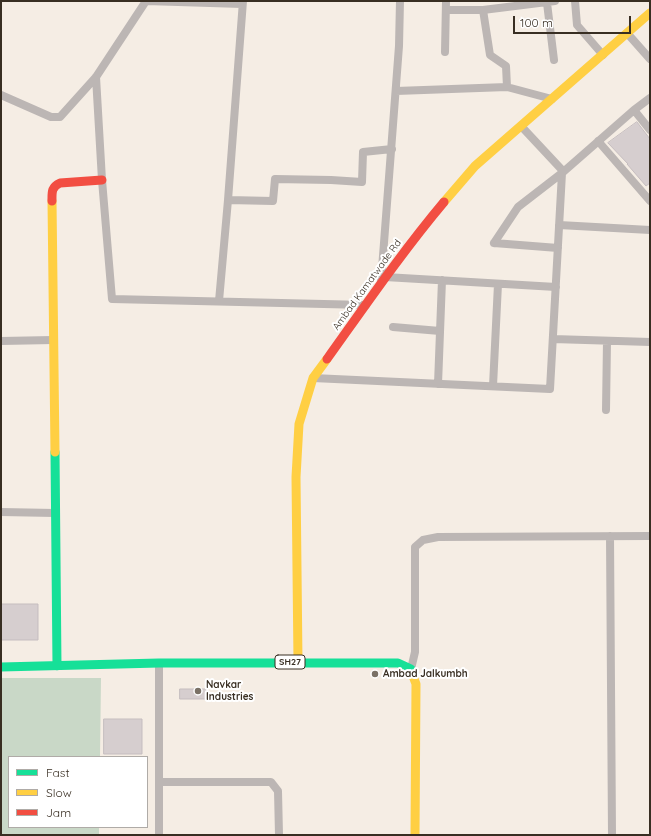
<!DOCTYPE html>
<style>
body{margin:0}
#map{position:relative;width:651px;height:836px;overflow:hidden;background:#f5ede4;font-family:Quicksand,sans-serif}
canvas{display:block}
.frame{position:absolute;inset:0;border:2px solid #382e22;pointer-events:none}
.legend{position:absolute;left:8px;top:756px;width:140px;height:72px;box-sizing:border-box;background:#fff;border:1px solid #afaba7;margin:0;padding:5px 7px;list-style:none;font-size:12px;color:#382e22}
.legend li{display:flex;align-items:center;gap:8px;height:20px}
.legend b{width:20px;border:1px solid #afaba7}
.scale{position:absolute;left:513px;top:16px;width:118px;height:18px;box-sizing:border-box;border:2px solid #382e22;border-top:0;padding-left:5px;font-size:12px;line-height:14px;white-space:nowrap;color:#382e22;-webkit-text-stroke:3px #fff;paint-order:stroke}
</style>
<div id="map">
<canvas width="651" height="836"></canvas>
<div class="frame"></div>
<ul class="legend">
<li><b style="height:5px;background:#16e098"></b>Fast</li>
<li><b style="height:5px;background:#ffcf43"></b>Slow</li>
<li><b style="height:5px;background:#f24e42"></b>Jam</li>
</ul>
<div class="scale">100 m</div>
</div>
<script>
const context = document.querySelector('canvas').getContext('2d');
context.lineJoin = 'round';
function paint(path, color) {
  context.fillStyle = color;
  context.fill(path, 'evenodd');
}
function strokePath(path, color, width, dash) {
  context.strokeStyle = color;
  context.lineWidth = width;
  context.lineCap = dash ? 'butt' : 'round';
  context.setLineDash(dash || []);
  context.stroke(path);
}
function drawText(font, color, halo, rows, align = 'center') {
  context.font = font + ' Quicksand,sans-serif';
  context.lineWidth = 4;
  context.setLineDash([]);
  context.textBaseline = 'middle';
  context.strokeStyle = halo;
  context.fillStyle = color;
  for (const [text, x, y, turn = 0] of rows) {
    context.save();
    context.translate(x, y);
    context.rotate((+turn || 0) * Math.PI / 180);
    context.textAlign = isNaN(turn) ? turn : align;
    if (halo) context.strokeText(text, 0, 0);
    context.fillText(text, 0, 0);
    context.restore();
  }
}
paint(new Path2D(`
 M1 678H101L100 757H9V827H99V835H1Z`), '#c9d8c7');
const building = new Path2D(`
 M637 122 650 139V183L646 186 627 164H628L608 143Z
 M1 604H38V640H1Z
 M180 689H207V699H180Z
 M104 719H142V754H104Z`);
paint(building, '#d6cecf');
strokePath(building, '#c5bdbf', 1);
strokePath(new Path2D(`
 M575 1 577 25 603 55
 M547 3 554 60
 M446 10H483L555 1
 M483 10 490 55 506 66 507 87
 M627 33 650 59
 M445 52 446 1
 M96 77 102 180 112 299 366 305
 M396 91 507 87 552 99
 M1 95 51 117H60L96 77 146 1 242 4
 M634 110 650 130
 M521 126 563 171
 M598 141 650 201
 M228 200 243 1
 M559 225 650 230
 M494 243 518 207 562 173 634 110 650 98
 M494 243 558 248
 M385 277 556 287
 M381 282 399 46 400 1
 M219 301 228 200 273 201 275 179 331 180 362 182 363 152 392 149
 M393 327 440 331
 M553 339 650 342
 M1 341 53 340
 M313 378 550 389 562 173
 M438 384 442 280
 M493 386 498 284
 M606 410 607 341
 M1 512 55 513
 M610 536 612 835
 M159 663V835
 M411 669 415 652V547L423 540 438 537 650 536
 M159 782H271L278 791 279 835`), '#bcb6b4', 8);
strokePath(new Path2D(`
 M55 452 57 666
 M1 667 159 663H398L411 669 413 676`), '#16e098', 9);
strokePath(new Path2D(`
 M52 201 55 452
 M444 202 475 166 650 13
 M298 662 296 477 299 424 313 378 327 359
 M413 676 416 684 415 835`), '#ffcf43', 9);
strokePath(new Path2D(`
 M52 201C52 193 51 187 60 183L102 180
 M327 359C365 306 402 252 444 202`), '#f24e42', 9);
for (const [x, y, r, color] of [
 [375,674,4,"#7a7166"],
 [198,691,4,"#7a7166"]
]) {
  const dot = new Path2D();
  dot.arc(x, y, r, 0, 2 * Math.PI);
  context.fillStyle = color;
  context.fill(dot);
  strokePath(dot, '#fff', 1.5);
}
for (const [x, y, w] of [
 [290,662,30]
]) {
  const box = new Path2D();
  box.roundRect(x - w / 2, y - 7, w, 14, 3);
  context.fillStyle = '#fff';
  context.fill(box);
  strokePath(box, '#382e22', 1);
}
drawText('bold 9px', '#382e22', null, [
 ["SH27",290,662]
]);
drawText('10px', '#382e22', '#fff', [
 ["Ambad Kamatwade Rd",367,285,-54]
]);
drawText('bold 10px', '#382e22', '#fff', [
 ["Ambad Jalkumbh",383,674],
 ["Navkar",206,685],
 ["Industries",206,697]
], 'left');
</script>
